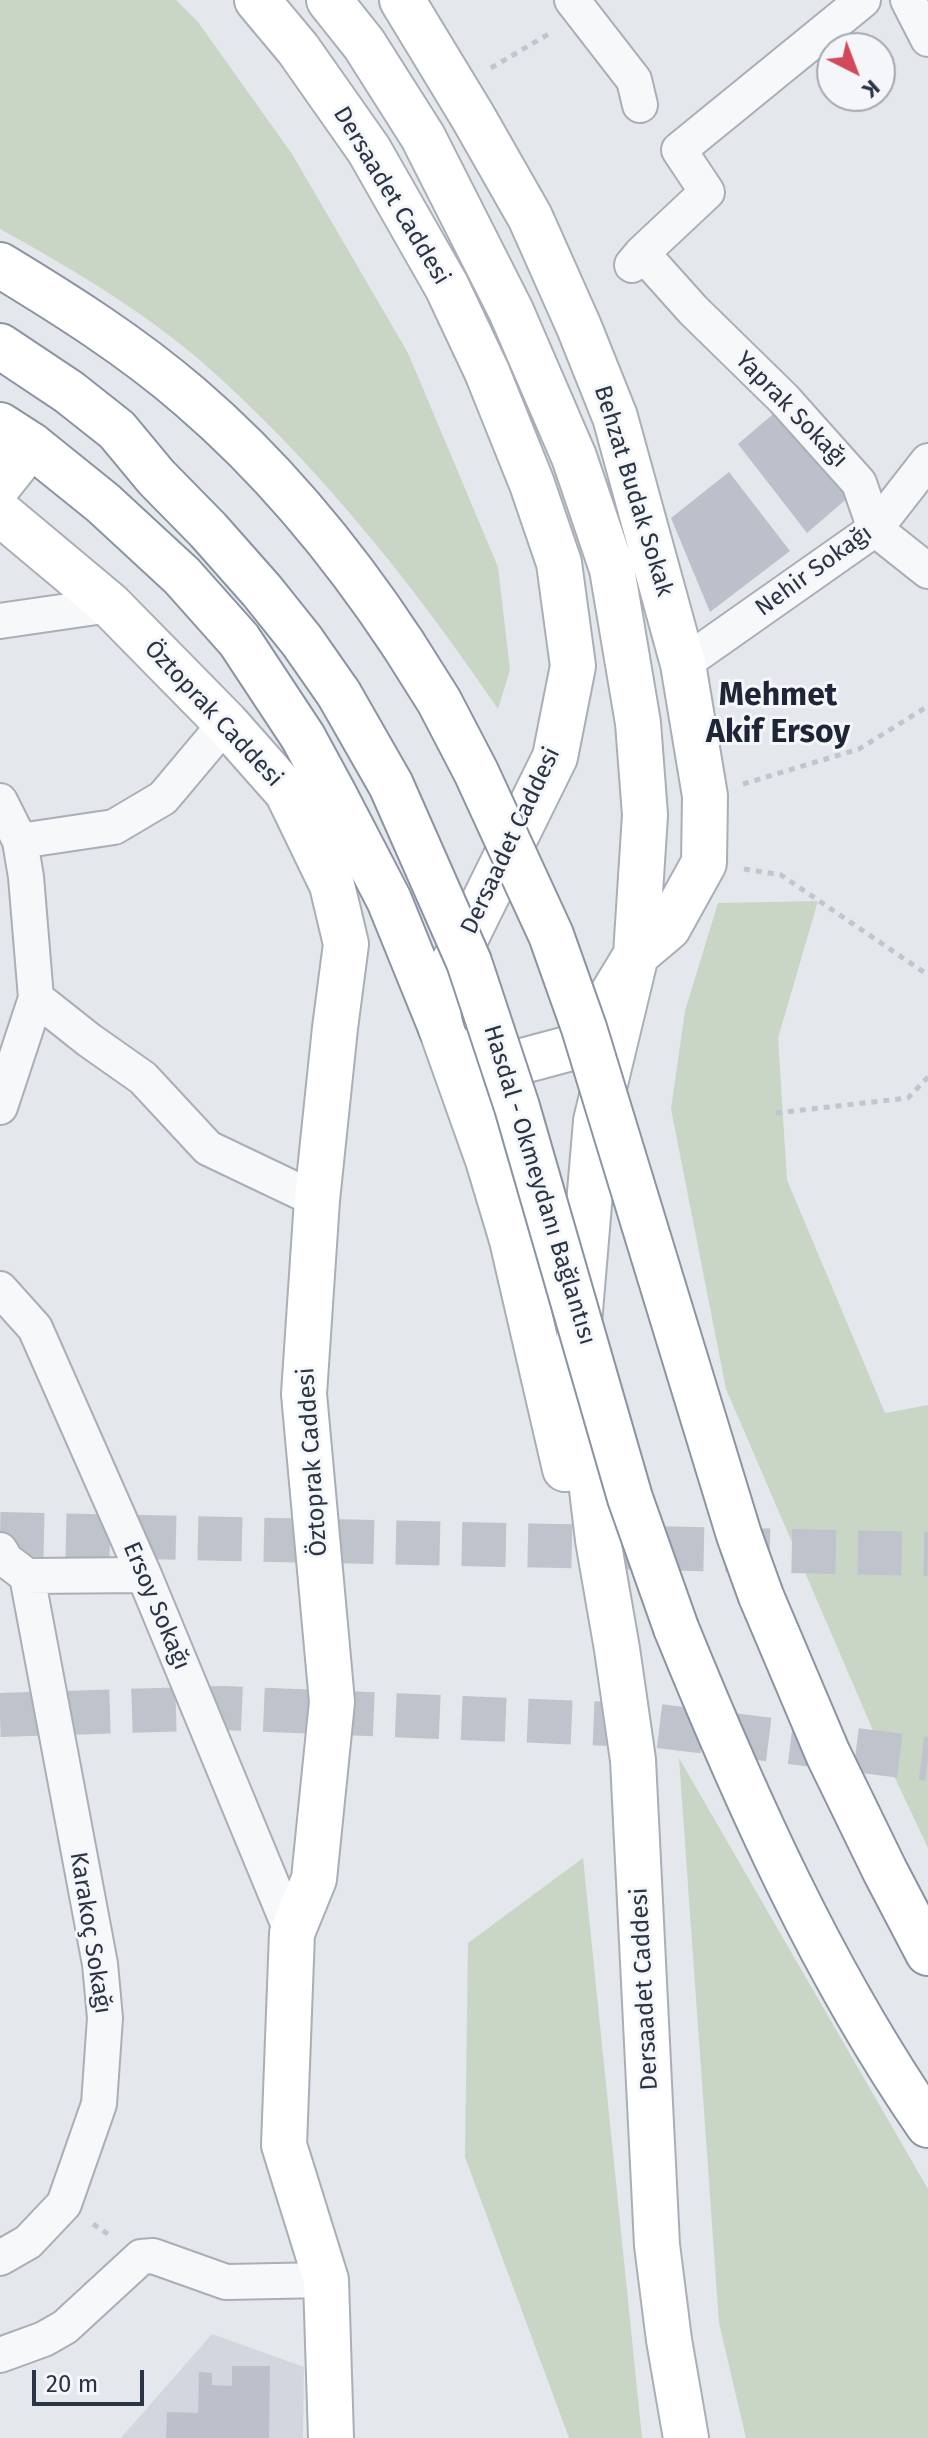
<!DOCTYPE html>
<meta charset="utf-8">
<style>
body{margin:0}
#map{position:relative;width:928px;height:2438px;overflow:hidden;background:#e4e7ec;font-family:"Fira Sans",sans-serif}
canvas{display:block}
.north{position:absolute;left:816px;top:32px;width:80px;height:80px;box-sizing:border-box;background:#f4f6f9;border:2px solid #a4a8b1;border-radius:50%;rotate:138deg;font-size:22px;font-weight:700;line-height:32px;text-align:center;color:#2b3445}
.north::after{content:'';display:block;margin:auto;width:28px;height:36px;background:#d1495b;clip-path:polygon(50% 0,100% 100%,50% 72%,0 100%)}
.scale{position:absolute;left:32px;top:2370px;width:112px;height:36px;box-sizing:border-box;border:4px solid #2b3445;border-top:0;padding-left:10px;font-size:24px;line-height:28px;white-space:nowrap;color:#2b3445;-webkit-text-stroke:6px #f4f6f9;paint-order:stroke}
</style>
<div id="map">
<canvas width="928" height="2438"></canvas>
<div class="north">K</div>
<div class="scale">20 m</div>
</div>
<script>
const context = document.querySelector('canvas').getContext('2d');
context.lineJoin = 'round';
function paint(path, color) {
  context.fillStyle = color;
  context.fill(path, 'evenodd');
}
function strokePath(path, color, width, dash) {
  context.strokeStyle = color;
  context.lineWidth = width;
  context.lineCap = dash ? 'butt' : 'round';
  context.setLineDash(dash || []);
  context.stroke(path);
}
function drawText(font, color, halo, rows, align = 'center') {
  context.font = font + ' "Fira Sans",sans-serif';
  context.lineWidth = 6;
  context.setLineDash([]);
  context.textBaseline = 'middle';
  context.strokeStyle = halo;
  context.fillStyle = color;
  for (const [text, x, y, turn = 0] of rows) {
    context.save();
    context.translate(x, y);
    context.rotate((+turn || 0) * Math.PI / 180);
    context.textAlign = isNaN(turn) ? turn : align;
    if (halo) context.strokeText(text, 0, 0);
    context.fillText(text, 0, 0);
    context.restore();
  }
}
paint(new Path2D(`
 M212 2334 304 2367 303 2438H121Z`), '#d2d6de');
paint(new Path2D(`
 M0 0H176L198 22 292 154 408 353 498 567 510 670 498 709C418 591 327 476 221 379 157 319 76 271 0 229Z
 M818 901 778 1038 787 1180 885 1413 928 1405V1848L878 1742 726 1389 671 1109 685 1011 718 903Z
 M679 1758 928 2189V2438H746L719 2323Z
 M583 1858 642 2438H569L465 2157 468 1943Z`), '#c9d6c5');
paint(new Path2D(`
 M778 410 850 496 807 533 738 444Z
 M729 472 790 551 710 612 671 518Z
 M232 2366H270L269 2438H166L167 2412 198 2413 199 2372 212 2373V2385L232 2386Z`), '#bbc0ca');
strokePath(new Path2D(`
 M0 1534 928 1554
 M0 1715 222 1708 658 1726 928 1759`), '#bfc3cb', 44, [44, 22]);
const street = new Path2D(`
 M572 0 634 80 640 105
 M908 0 928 39
 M642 253 693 310 784 399 859 483 875 529 928 571
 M632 265 642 253 707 192 679 150 863 0
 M0 621 110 605
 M683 664 875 529 928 461
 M0 801 20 841 26 877 36 998 0 1107
 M20 841 114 827 163 798 226 723
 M36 998 89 1040 143 1078 208 1148 317 1200
 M0 1289 35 1328 144 1575 292 1933
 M0 1550 6 1560 27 1576 144 1575
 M0 2258 28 2242 64 2204 99 2104 105 2018 100 1964 27 1576
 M0 2355 44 2339 65 2327 141 2257 153 2256 226 2282 326 2280`);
const secondary = new Path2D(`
 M257 0 298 49 369 150 447 287 487 372 532 484 559 563 573 666 555 757 457 956C440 986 433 993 441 1028L488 1160 512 1240 565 1469
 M329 0 364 44 423 137 511 311 574 457 612 569 638 723 645 815 636 955 596 1121 579 1323 580 1389 598 1540 617 1649 633 1760 657 2245 669 2340 686 2438
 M402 0 473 117 530 217 579 327 615 417 683 664 705 796 704 863 668 928 636 955 605 1006 571 1048 515 1063 466 1052
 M0 484 31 445
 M0 513 110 605 226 723 287 792 332 885 346 944 335 1028 317 1200 304 1394 332 1702 314 1879 292 1933 284 2145 326 2280 331 2438`);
const highway = new Path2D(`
 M0 265C66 305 131 346 189 396 272 467 343 553 403 644
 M0 346 69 392 117 430 156 477 208 530 262 591 302 641 339 694
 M0 425 31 445 103 503 182 576 239 640 303 737 335 796 389 900 441 1028
 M761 1596 828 1754 885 1871 928 1953
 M676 1628C746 1800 822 1971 928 2125`);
strokePath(street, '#a9aeb7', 38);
strokePath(secondary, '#a9aeb7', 48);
strokePath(highway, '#8b94a3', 48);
strokePath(new Path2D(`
 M491 68 552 32
 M743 784 859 749 928 706
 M744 869 781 875 928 975
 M776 1113 908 1098 928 1077
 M93 2224 111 2236`), '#c2c5cb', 5, [6, 6]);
strokePath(street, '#f7f8fa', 34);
strokePath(secondary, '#fff', 44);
strokePath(highway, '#fff', 44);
const highwayBridge = new Path2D(`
 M403 644 439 701 476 772 551 935 584 1028 739 1535 761 1596
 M339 694 391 785 469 962 517 1107 630 1498 676 1628`);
strokePath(highwayBridge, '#8b94a3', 48, []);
strokePath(highwayBridge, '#fff', 44);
drawText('24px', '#2b3445', '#f4f6f9', [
 ["Dersaadet Caddesi",391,196,59],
 ["Yaprak Sokağı",791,410,46],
 ["Behzat Budak Sokak",633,491,73],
 ["Nehir Sokağı",814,571,-36],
 ["Öztoprak Caddesi",213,714,47],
 ["Dersaadet Caddesi",511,841,-65],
 ["Hasdal - Okmeydanı Bağlantısı",539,1185,73],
 ["Öztoprak Caddesi",313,1462,-94],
 ["Ersoy Sokağı",156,1606,67],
 ["Karakoç Sokağı",90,1933,81],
 ["Dersaadet Caddesi",645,1989,-93]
]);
drawText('bold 32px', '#1d2536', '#f4f6f9', [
 ["Mehmet",778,696],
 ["Akif Ersoy",778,733]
]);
</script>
